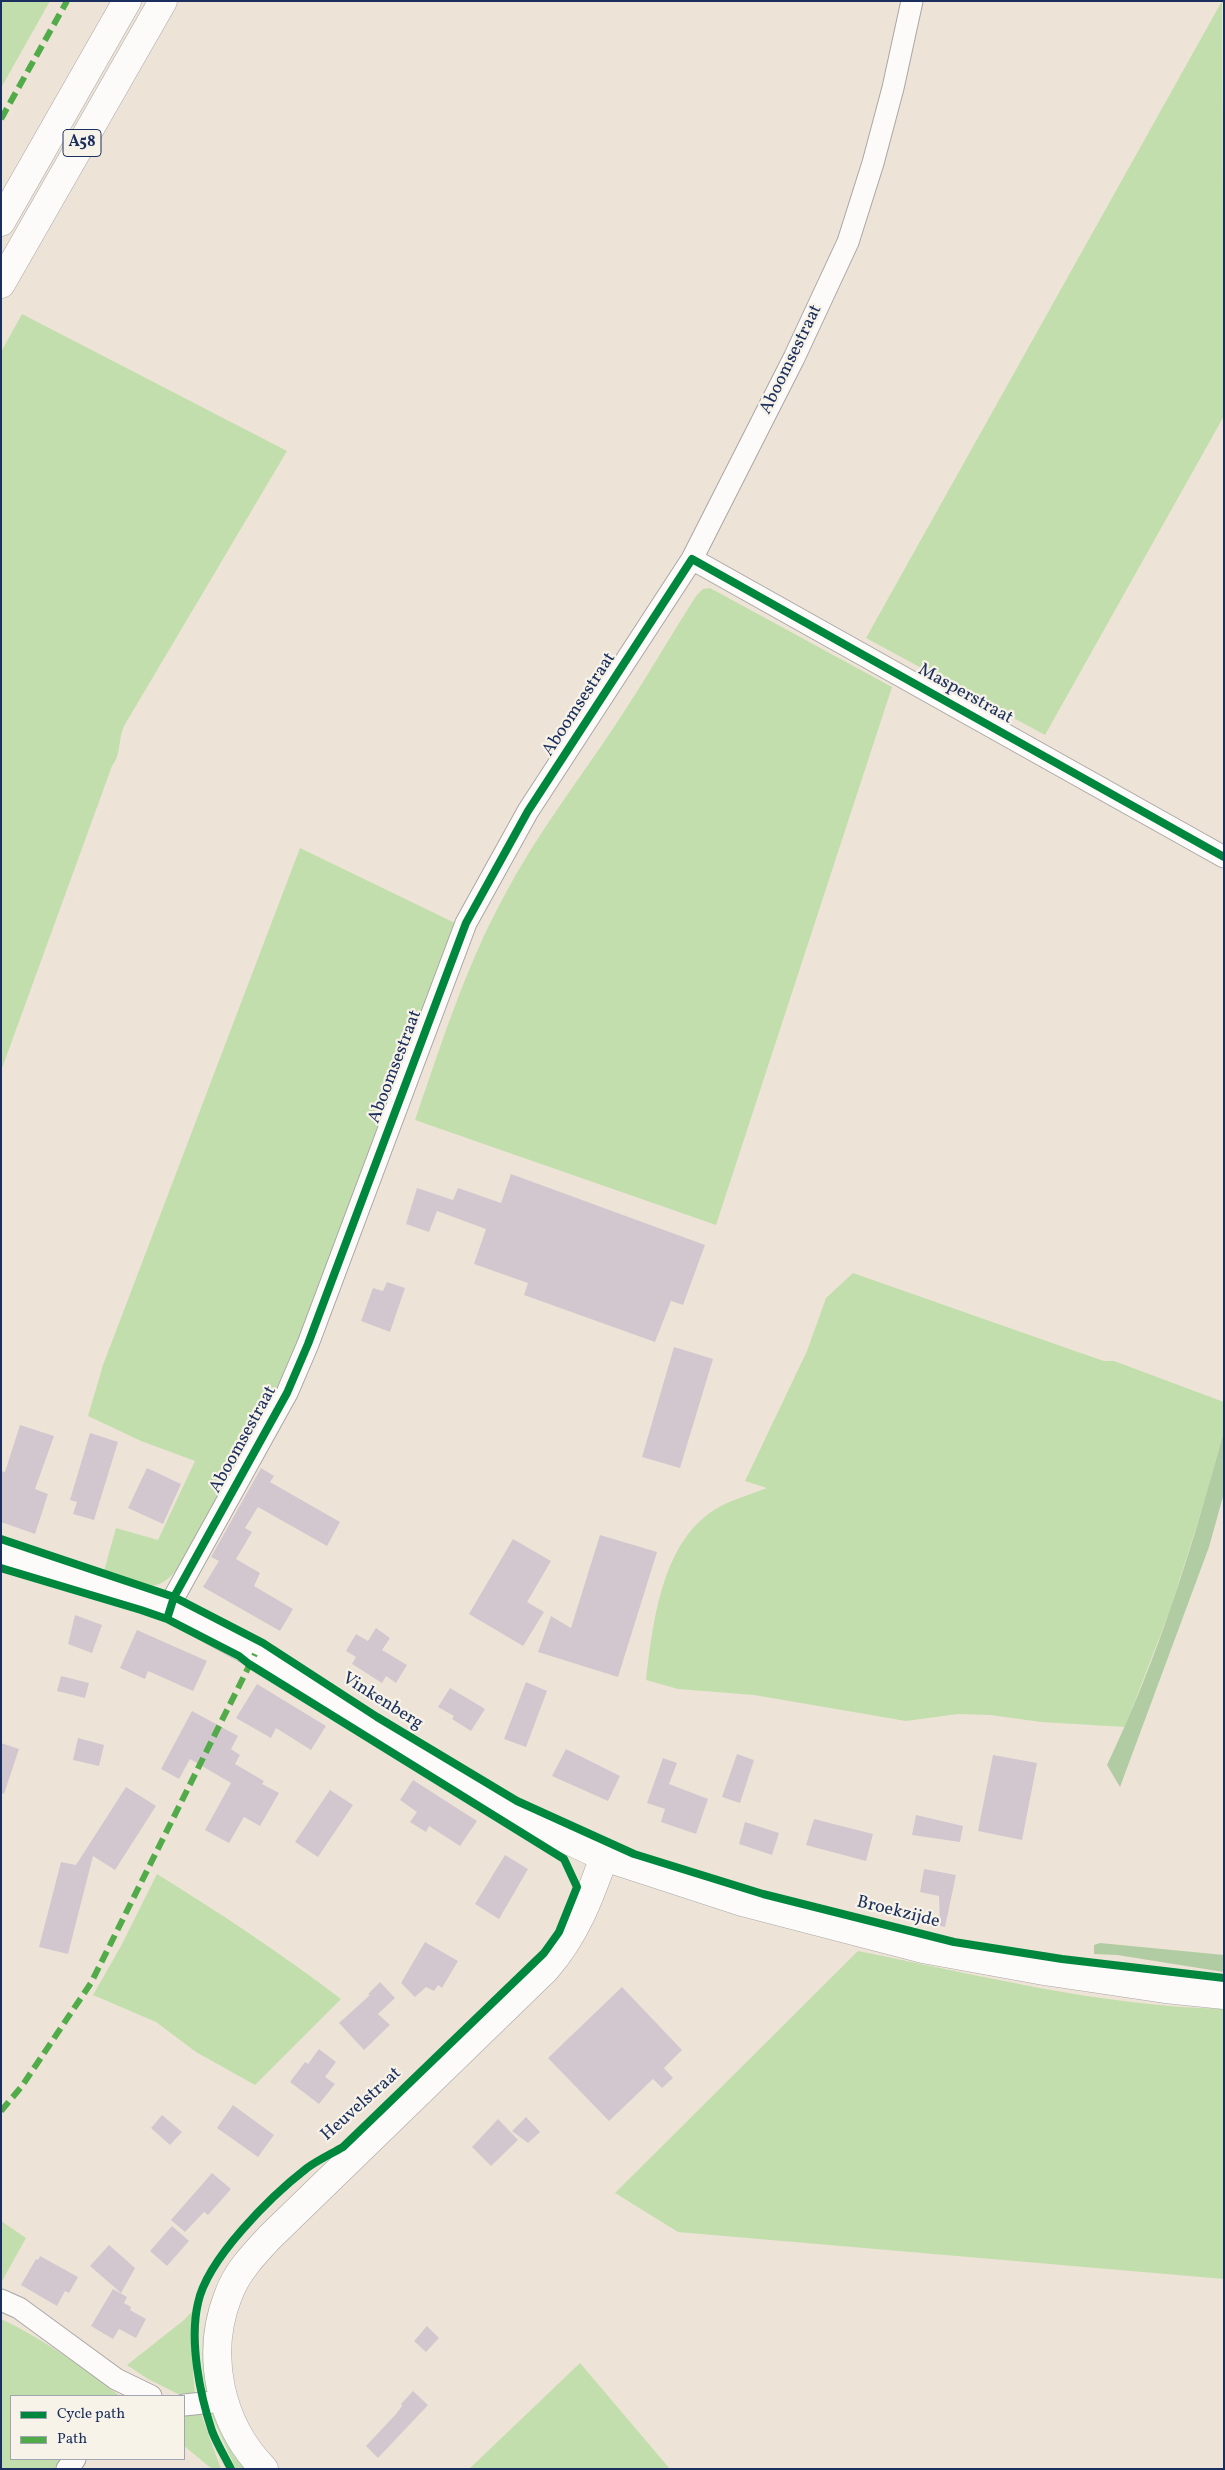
<!DOCTYPE html>
<style>
body{margin:0}
#map{position:relative;width:1225px;height:2470px;overflow:hidden;background:#ede4d7;font-family:Vollkorn,serif}
canvas{display:block}
.frame{position:absolute;inset:0;border:2px solid #1b2f5e;pointer-events:none}
.legend{position:absolute;left:10px;top:2395px;width:175px;height:65px;box-sizing:border-box;background:#f7f3e8;border:1px solid #9fa5b1;margin:0;padding:6px 9px;list-style:none;font-size:15px;color:#1b2f5e}
.legend li{display:flex;align-items:center;gap:10px;height:25px}
.legend b{width:25px;border:1px solid #9fa5b1}
</style>
<div id="map">
<canvas width="1225" height="2470"></canvas>
<div class="frame"></div>
<ul class="legend">
<li><b style="height:6px;background:#00873e"></b>Cycle path</li>
<li><b style="height:6px;background:#52ab49"></b>Path</li>
</ul>
</div>
<script>
const context = document.querySelector('canvas').getContext('2d');
context.lineJoin = 'round';
function paint(path, color) {
  context.fillStyle = color;
  context.fill(path, 'evenodd');
}
function strokePath(path, color, width, dash) {
  context.strokeStyle = color;
  context.lineWidth = width;
  context.lineCap = dash ? 'butt' : 'round';
  context.setLineDash(dash || []);
  context.stroke(path);
}
function drawText(font, color, halo, rows, align = 'center') {
  context.font = font + ' Vollkorn,serif';
  context.lineWidth = 4.5;
  context.setLineDash([]);
  context.textBaseline = 'middle';
  context.strokeStyle = halo;
  context.fillStyle = color;
  for (const [text, x, y, turn = 0] of rows) {
    context.save();
    context.translate(x, y);
    context.rotate((+turn || 0) * Math.PI / 180);
    context.textAlign = isNaN(turn) ? turn : align;
    if (halo) context.strokeText(text, 0, 0);
    context.fillText(text, 0, 0);
    context.restore();
  }
}
paint(new Path2D(`
 M1 1H50L1 88Z
 M1222 1 1224 416 1045 735 866 638Z
 M22 314 287 451 124 726C118 740 121 755 112 766L1 1071V352Z
 M710 588 892 687 716 1225 415 1120C441 1045 465 968 503 898 536 835 579 780 618 721 645 680 670 637 696 596L703 589Z
 M300 848 457 924 272 1410 187 1557C177 1569 166 1587 148 1586L104 1571 116 1528 158 1540 195 1461 141 1441 88 1416 103 1365Z
 M853 1273 1075 1351 1104 1361H1114L1224 1402V1431L1208 1490 1170 1610 1125 1727 1041 1722 990 1715 958 1714 906 1721 754 1695 678 1689 646 1680C653 1624 661 1544 714 1510 730 1500 749 1495 767 1488L745 1481 807 1351 826 1298Z
 M157 1874C220 1913 282 1954 341 1999L255 2085 196 2052 156 2022 93 1995 121 1946Z
 M858 1951C978 1975 1100 2006 1224 2009V2279L678 2232 615 2193Z
 M1 2221 26 2238 1 2283Z
 M223 2274 212 2339 214 2392H206C198 2351 202 2311 223 2274Z
 M199 2304C193 2334 191 2362 195 2393L178 2394 148 2379 127 2365 184 2320Z
 M1 2319C44 2339 82 2367 120 2396H11V2459H66L57 2469H1Z
 M580 2363 670 2469H469Z
 M184 2414H201L221 2469H212L184 2446Z
 M211 2414H218L252 2469H236Z`), '#c3dead');
paint(new Path2D(`
 M1224 1431V1493L1209 1547 1120 1787 1107 1765C1158 1659 1193 1545 1224 1431Z
 M1100 1943 1224 1955V1972L1117 1955 1094 1954V1945Z`), '#b1cca2');
paint(new Path2D(`
 M511 1174 705 1245 683 1305 671 1301 655 1342 524 1295 528 1283 474 1264 486 1229 437 1211 429 1232 406 1224 417 1188 453 1200 458 1188 501 1203Z
 M387 1282 405 1288 390 1332 361 1321 373 1288 383 1291Z
 M674 1347 713 1359 680 1468 642 1457Z
 M20 1425 54 1436 35 1489 48 1494 35 1534 1 1522V1471L5 1472Z
 M90 1433 118 1442 94 1520 73 1514 77 1502 70 1500Z
 M147 1468 181 1484 163 1524 128 1508Z
 M261 1468 274 1476 270 1482 340 1522 327 1546 258 1507 245 1528 252 1532 236 1559 260 1573 254 1586 293 1609 280 1631 203 1587 219 1561 211 1557Z
 M600 1535 657 1552 618 1677 538 1652 551 1616 571 1628Z
 M513 1539 551 1561 527 1602 544 1612 523 1646 469 1614Z
 M75 1615 102 1625 92 1653 68 1644Z
 M376 1628 390 1638 382 1650 407 1665 396 1683 386 1676 382 1683 352 1664 356 1657 346 1651 356 1634 368 1641Z
 M137 1630 207 1661 193 1691 148 1671 145 1679 120 1668Z
 M61 1676 89 1683 85 1698 57 1691Z
 M526 1682 547 1691 526 1747 504 1739Z
 M257 1684 326 1726 311 1750 276 1728 271 1738 236 1718Z
 M450 1688 485 1709 471 1731 452 1719 454 1716 438 1707Z
 M192 1711 238 1736 231 1749 240 1755 235 1764 264 1781 262 1784 279 1793 260 1826 244 1817 229 1843 205 1830 231 1783 190 1759 179 1779 161 1769Z
 M78 1738 104 1745 99 1766 73 1760Z
 M1 1743 19 1749 4 1794 1 1793Z
 M566 1749 620 1776 608 1801 552 1776Z
 M737 1754 754 1760 740 1803 722 1797Z
 M993 1755 1037 1763 1022 1840 978 1831Z
 M663 1758 677 1763 669 1784 708 1799 696 1834 661 1822 665 1809 647 1803Z
 M413 1780 477 1821 460 1846 429 1826 426 1832 410 1822 417 1812 400 1800Z
 M126 1787 156 1806 115 1870 93 1856 68 1954 39 1947 61 1862 76 1865Z
 M330 1790 353 1805 318 1857 295 1842Z
 M916 1815 963 1826 960 1842 912 1835Z
 M814 1819 873 1834 866 1861 806 1845Z
 M745 1822 779 1833 772 1855 739 1844Z
 M505 1855 528 1869 499 1919 475 1904Z
 M924 1869 956 1875 945 1927 940 1926 939 1896 920 1892Z
 M425 1942 458 1961 442 1988 438 1985 434 1991 426 1987 415 1997 401 1983Z
 M380 1982 395 1998 378 2014 390 2025 364 2050 339 2023 370 1995 368 1994Z
 M622 1987 682 2050 664 2068 673 2078 662 2088 653 2079 609 2121 548 2058Z
 M319 2049 336 2062 325 2077 335 2084 319 2104 290 2082 305 2062 308 2064Z
 M233 2105 274 2135 258 2157 217 2128Z
 M162 2115 182 2132 170 2145 151 2128Z
 M526 2117 540 2132 528 2143 512 2131Z
 M498 2119 518 2140 491 2166 472 2147Z
 M212 2173 231 2189 208 2215 204 2212 185 2232 171 2220Z
 M172 2226 189 2241 167 2266 150 2251Z
 M109 2245 135 2268 121 2293 90 2266Z
 M40 2256 78 2277 69 2293 65 2291 57 2306 21 2285 36 2259 38 2260Z
 M113 2289 127 2297 124 2303 131 2307 130 2310 146 2319 136 2338 119 2329 113 2339 91 2326Z
 M427 2326 439 2338 426 2352 414 2341Z
 M413 2391 428 2405 378 2458 366 2446 396 2414 402 2406 401 2404Z`), '#d3c7cf');
const street = new Path2D(`
 M692 559 1224 857
 M171 1608 174 1597 287 1393 308 1344 466 923 528 811 692 559 794 358 848 242 873 163 893 88 912 1
 M1 2300 19 2308 116 2379 151 2396
 M184 2405 223 2401
 M67 2469 75 2459`);
const secondary = new Path2D(`
 M1 1552 171 1608 255 1654 521 1818 604 1857 742 1902 923 1949 1044 1971 1165 1989 1224 1995
 M264 2469C220 2424 205 2355 228 2296 236 2273 253 2255 270 2237L546 1969C576 1934 589 1899 604 1857`);
const highway = new Path2D(`
 M1 222 127 1
 M1 284 163 1`);
strokePath(street, '#a9a6a5', 23);
strokePath(secondary, '#a9a6a5', 29);
strokePath(highway, '#a9a6a5', 29);
strokePath(street, '#fcfbf9', 21);
strokePath(secondary, '#fcfbf9', 28);
strokePath(highway, '#fcfbf9', 28);
strokePath(new Path2D(`
 M1 119 67 1
 M1 2111 22 2086 91 1983 255 1654`), '#52ab49', 6, [12, 6]);
strokePath(new Path2D(`
 M1 1539 174 1597 263 1643 377 1717 517 1801 634 1854 763 1894 954 1942 1062 1959 1224 1978
 M1 1568 141 1610 167 1619 239 1656 249 1664 564 1859 577 1887 559 1932 544 1953 343 2147C331 2154 318 2160 307 2168 271 2196 207 2259 198 2303 189 2341 200 2395 212 2431 217 2444 225 2457 231 2469
 M167 1619 174 1597 287 1393 308 1344 466 923 528 811 692 559 1224 857`), '#00873e', 8);
for (const [x, y, w] of [
 [82,143,38]
]) {
  const box = new Path2D();
  box.roundRect(x - w / 2, y - 13.5, w, 27, 4);
  context.fillStyle = '#f7f3e8';
  context.fill(box);
  strokePath(box, '#1b2f5e', 1);
}
drawText('bold 16px', '#1b2f5e', null, [
 ["A58",82,143]
]);
drawText('18px', '#1b2f5e', '#f7f3e8', [
 ["Aboomsestraat",792,360,-64],
 ["Masperstraat",965,695,29],
 ["Aboomsestraat",580,705,-57],
 ["Aboomsestraat",396,1067,-69],
 ["Aboomsestraat",244,1440,-61],
 ["Vinkenberg",382,1702,32],
 ["Broekzijde",898,1913,14],
 ["Heuvelstraat",362,2105,-42]
]);
</script>
